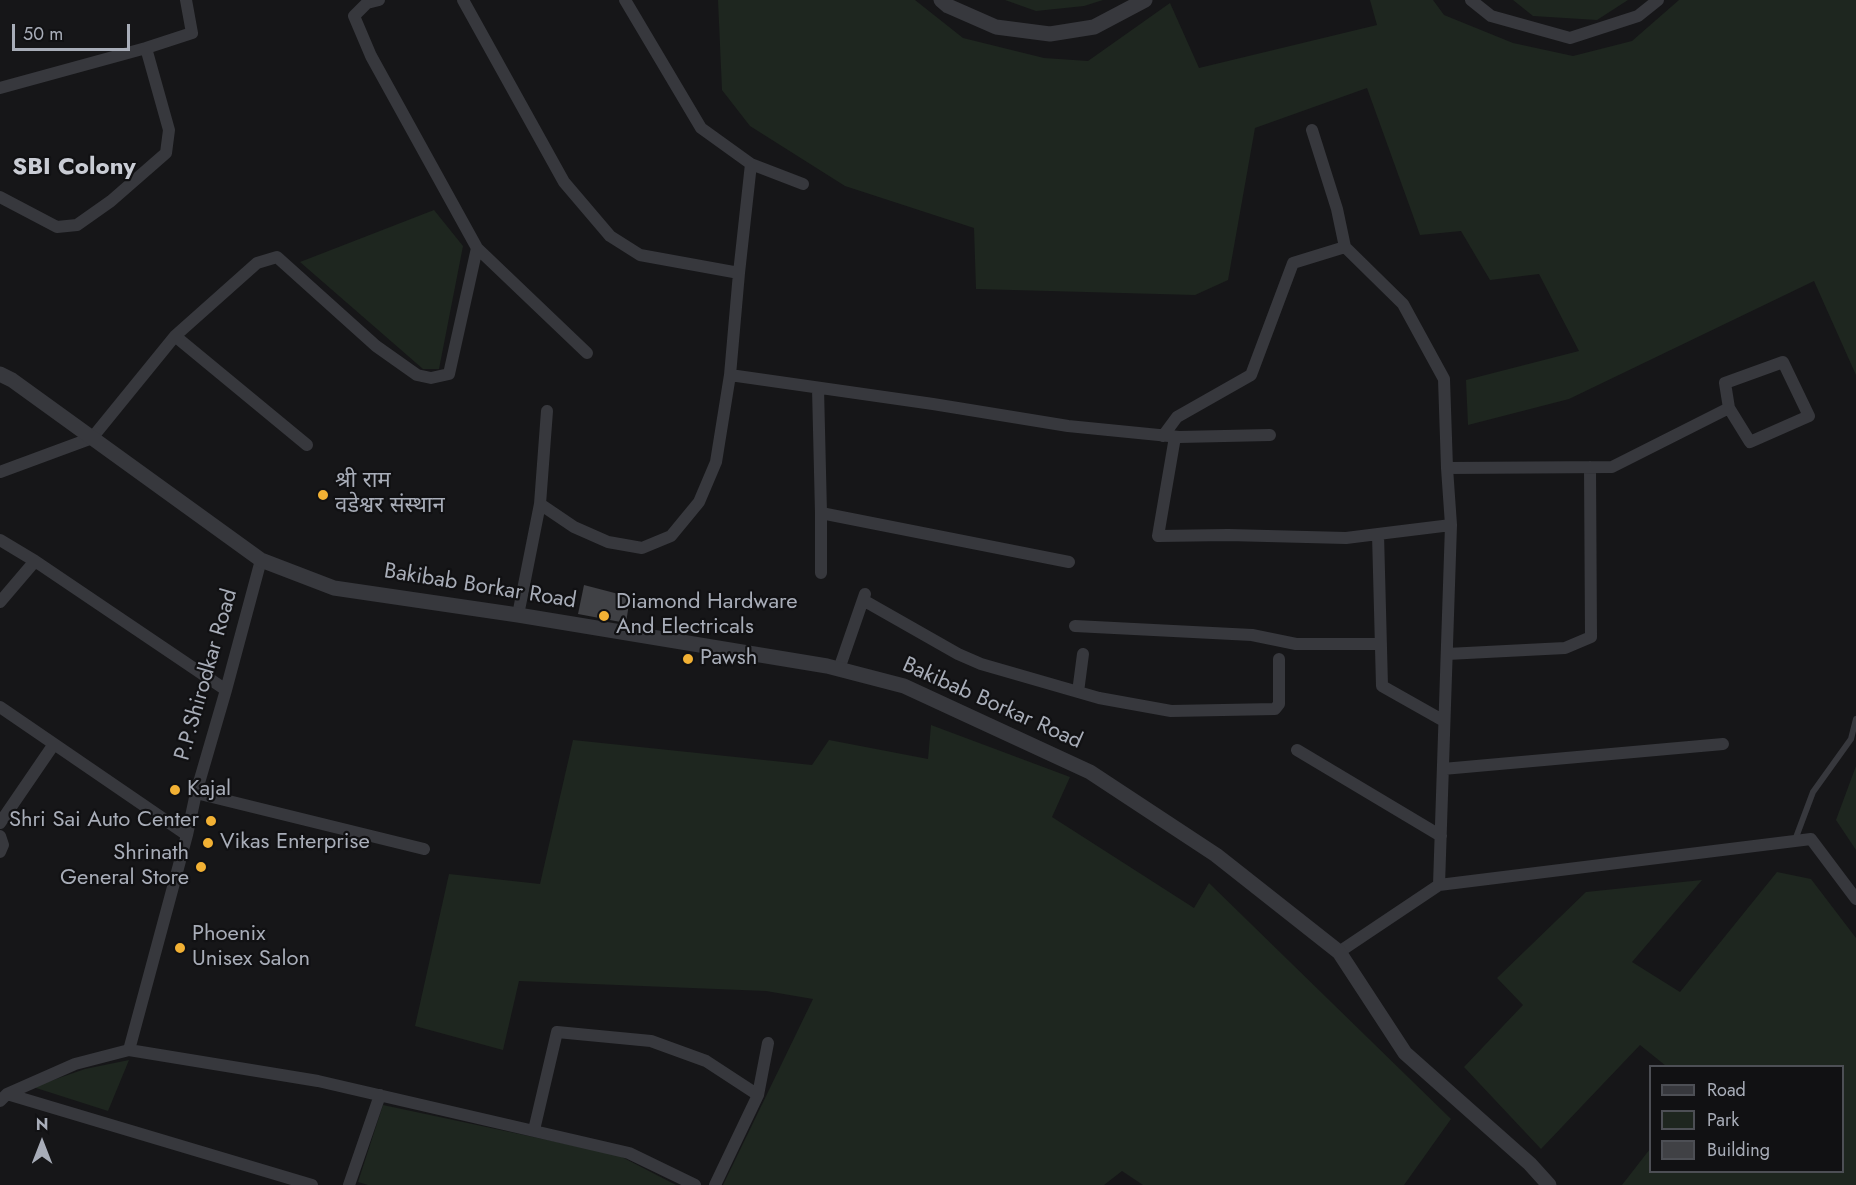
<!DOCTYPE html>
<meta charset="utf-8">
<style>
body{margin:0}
#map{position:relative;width:1856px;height:1185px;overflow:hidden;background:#161618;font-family:Jost,sans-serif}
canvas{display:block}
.legend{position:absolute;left:1649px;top:1065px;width:195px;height:108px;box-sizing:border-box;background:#111113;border:2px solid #4d4f55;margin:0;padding:8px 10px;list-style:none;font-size:18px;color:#a8adb8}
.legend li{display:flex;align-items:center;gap:12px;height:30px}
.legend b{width:30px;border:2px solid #4d4f55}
.north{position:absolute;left:12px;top:1113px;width:60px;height:60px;-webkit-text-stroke:4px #111113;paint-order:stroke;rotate:0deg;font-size:16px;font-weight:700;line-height:24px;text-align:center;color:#a8adb8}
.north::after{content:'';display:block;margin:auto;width:21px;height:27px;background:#a8adb8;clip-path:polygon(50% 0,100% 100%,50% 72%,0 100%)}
.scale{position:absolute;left:12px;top:24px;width:118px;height:27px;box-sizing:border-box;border:3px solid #a8adb8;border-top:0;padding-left:8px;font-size:18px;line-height:21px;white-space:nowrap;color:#a8adb8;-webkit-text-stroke:4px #111113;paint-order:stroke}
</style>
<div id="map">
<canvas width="1856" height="1185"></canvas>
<ul class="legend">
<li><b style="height:8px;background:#37383d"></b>Road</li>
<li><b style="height:16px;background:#1e261f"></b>Park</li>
<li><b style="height:16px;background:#404145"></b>Building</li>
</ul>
<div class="north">N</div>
<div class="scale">50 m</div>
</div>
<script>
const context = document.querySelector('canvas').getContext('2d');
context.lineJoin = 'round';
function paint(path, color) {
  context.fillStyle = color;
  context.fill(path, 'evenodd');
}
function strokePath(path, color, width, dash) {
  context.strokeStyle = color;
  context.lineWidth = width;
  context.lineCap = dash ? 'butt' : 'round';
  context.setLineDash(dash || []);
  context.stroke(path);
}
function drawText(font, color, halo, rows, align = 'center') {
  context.font = font + ' Jost,"Noto Sans Devanagari",sans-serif';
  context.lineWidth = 4.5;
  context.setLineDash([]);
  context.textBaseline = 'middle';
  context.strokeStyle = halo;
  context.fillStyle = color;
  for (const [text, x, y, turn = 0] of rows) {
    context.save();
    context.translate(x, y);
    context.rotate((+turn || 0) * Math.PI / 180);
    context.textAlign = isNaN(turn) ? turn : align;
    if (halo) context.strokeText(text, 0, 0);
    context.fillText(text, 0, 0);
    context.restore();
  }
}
paint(new Path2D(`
 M718 0H915L963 38 1044 58 1088 61 1170 3 1199 68 1377 25 1370 0H1433L1444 15 1513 43 1573 56 1632 41 1679 0H1856V375L1814 281 1569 399 1468 425 1466 380 1579 351 1539 274 1490 280 1461 231 1420 235 1367 88 1255 128 1228 280 1195 295 976 289 974 228 845 186 750 126 722 90Z
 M1005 0H1103L1084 6 1036 11Z
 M1513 0H1628L1597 20 1533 16Z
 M434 210 463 246 439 369H423L300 262Z
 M931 725 1070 777 1052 817 1194 908 1209 883 1451 1119 1404 1185H1143L1122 1171 1104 1185H723L813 999 766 991 519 981 503 1050 415 1026 449 874 540 884 573 740 812 765 829 740 928 759Z
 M1856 766V850L1836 820Z
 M1777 872 1811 879 1856 938V1185H1622L1650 1149V1172H1842V1066H1666L1640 1045 1541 1149 1464 1067 1523 1005 1497 978 1586 892 1702 880 1632 962 1680 992Z
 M129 1060 108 1111 33 1087 85 1069Z
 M383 1105 618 1155 676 1185H368L358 1182Z`), '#1e261f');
paint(new Path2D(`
 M584 585 630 597 626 623 578 614Z`), '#404145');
strokePath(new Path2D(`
 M1795 840 1813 792 1851 739 1856 719`), '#37383d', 6);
strokePath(new Path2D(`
 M379 0 367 3 354 16 371 56 477 248 587 353
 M463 0 564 182 610 236 640 255 739 273
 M625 0 701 128 751 164 803 184
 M1471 0 1491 16 1570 38 1638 16 1658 0
 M0 88 146 48 192 33 186 0
 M1312 130 1337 209 1345 247
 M0 197 57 227 77 225 111 201 166 153 169 130 146 48
 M175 336 307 445
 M1783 362 1809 416 1750 442 1729 408 1725 383Z
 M730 375 739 273 751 164
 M818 388 821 513 1069 562
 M1163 436 1177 417 1251 375 1293 263 1345 247 1403 304 1444 379 1447 468
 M1175 437 1158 536 1228 535 1346 538 1378 534
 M0 472 92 438 175 336 257 263 277 257 376 346 417 375 431 378 449 374 477 248
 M540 504 574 527 608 542 642 548 671 536 699 502 716 462 730 375 933 404 1068 426 1179 437 1270 435
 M0 540 35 561 0 602
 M35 561 226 690
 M821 573V513
 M863 600 958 654 981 664 1099 698 1171 711 1275 709 1279 704V659
 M518 615 540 504 547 411
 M1075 626 1252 635 1296 644H1381
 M1447 654 1565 648 1591 637 1590 467
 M839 669 865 594
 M1078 692 1083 654
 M0 707 187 835
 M1444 721 1382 686 1378 534 1451 525
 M1297 750 1441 836
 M1443 769 1723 744
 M196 793 424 849
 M0 823 54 744
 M0 836 3 845 0 852
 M1439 885 1451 525 1447 468 1612 467 1729 408
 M1339 952 1439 885 1811 839 1856 899
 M129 1050 318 1081 629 1153 695 1185
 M7 1094 312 1185
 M0 1101 7 1094 75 1064 129 1050 187 835 196 793 226 690 261 560
 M534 1130 557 1032 651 1041 706 1061 758 1095
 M349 1185 380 1095
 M715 1185 758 1095 768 1043`), '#37383d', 12);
strokePath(new Path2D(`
 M941 0 948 6 996 27 1050 34 1094 27 1145 0
 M0 374 12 380 261 560 334 588 518 615 827 666 904 686 1090 772 1216 855 1339 952 1405 1053 1530 1164 1549 1185`), '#37383d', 15);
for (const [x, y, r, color] of [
 [323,495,6,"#f2b134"],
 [604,616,6,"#f2b134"],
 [688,659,6,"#f2b134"],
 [175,790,6,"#f2b134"],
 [211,821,6,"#f2b134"],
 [208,843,6,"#f2b134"],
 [201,867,6,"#f2b134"],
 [180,948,6,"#f2b134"]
]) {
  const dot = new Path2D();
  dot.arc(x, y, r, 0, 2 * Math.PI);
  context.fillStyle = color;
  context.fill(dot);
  strokePath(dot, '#111113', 2);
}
drawText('22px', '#a8adb8', '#111113', [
 ["श्री राम",335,482],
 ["वडेश्वर संस्थान",335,507],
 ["Diamond Hardware",616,603],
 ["And Electricals",616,628],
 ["Pawsh",700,659],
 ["Kajal",187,790],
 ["Shri Sai Auto Center",199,821,"right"],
 ["Vikas Enterprise",220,843],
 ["Shrinath",189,854,"right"],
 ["General Store",189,879,"right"],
 ["Phoenix",192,935],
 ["Unisex Salon",192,960]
], 'left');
drawText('22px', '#a8adb8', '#111113', [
 ["Bakibab Borkar Road",480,587,9],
 ["P.P.Shirodkar Road",207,675,-74],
 ["Bakibab Borkar Road",992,704,24]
]);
drawText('bold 24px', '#c9ccd4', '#111113', [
 ["SBI Colony",74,168]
]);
</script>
